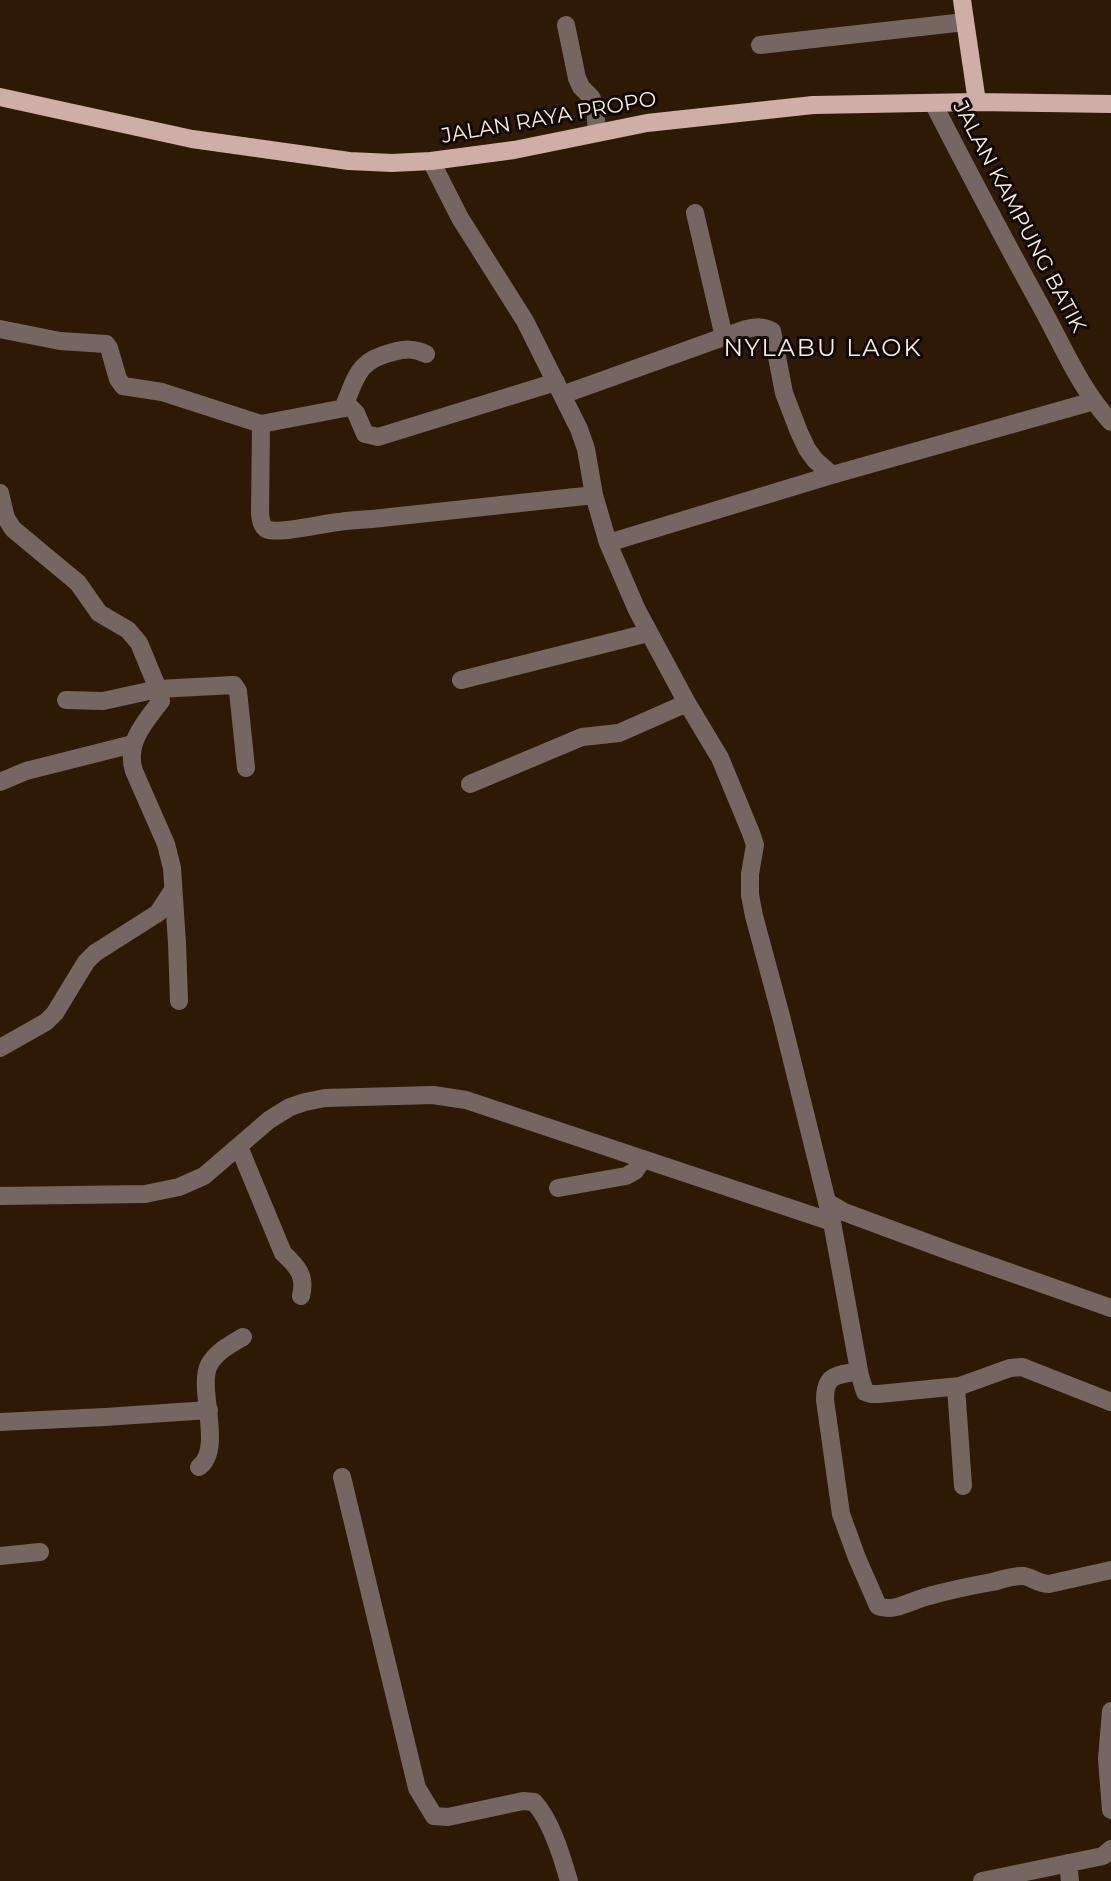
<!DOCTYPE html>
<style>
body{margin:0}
canvas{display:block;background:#2e1a04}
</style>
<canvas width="1111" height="1881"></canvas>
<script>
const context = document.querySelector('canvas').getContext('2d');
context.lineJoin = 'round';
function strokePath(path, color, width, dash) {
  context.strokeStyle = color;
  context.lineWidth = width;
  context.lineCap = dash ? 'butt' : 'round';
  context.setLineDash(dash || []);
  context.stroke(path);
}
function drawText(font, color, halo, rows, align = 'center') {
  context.font = font + ' Montserrat,sans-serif';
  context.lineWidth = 6;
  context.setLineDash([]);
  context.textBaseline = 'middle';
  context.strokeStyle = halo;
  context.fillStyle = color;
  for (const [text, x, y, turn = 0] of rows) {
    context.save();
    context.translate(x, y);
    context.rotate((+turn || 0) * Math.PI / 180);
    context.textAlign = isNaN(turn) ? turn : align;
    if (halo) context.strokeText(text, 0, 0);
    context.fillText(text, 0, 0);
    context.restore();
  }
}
strokePath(new Path2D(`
 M566 25 577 78 581 87 591 97 595 105 597 133
 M760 45 965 22
 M933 103C969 173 1006 243 1044 312 1064 349 1082 391 1111 422
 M431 161 460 218 525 321 579 429 586 449 594 495 608 543 637 610 687 703 720 758 751 833 755 845 750 874V895L754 916 781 1016 832 1222 860 1376 865 1392 871 1394H879L960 1386 1010 1368 1022 1367 1111 1402
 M695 213 724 337
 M0 329 60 341 106 344 109 348 118 379 123 386 162 392 261 424 350 407 356 413 365 434 378 437 556 382
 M562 395 746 329C757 327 763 326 772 331L784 393 799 432 807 449 815 460 832 475
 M343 408C357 377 356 361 393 352 405 349 414 348 426 354
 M261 424 260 514C261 520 261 525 266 529 277 535 324 523 339 522 350 520 361 520 372 519L594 495
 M0 493 6 518 13 529 78 583 99 613 128 630 139 643 158 689 234 685 238 691 246 768
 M608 543 832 475 1094 401
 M461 680 648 633
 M66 700 103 701 158 689 161 701C145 722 125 743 134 771L166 844 172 868 177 943 179 1001
 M0 782 26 771 133 744
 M470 784 582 737 619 733 687 703
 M0 1048 46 1022 55 1013 86 962 95 953 158 913 173 890
 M239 1147 283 1253C298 1267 306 1276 301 1296
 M558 1188 626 1176 635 1171 643 1159
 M0 1196 145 1194 179 1187 204 1176 269 1120 290 1107 305 1102 325 1098 433 1095 466 1100 832 1222
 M827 1202 844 1212 952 1252 1111 1308
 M859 1371C837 1376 825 1373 825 1400L841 1514 857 1558 878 1606C894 1613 912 1600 929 1596 950 1590 970 1586 992 1582 1002 1580 1013 1575 1024 1576 1033 1578 1039 1584 1049 1584L1111 1570
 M956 1387 963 1486
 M0 1422 105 1417 209 1410
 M199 1467C224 1449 197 1388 209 1365 216 1352 231 1344 243 1337
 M342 1477 417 1788 434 1816 448 1817 523 1801 534 1802C551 1820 562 1857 569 1881
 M0 1556 40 1552
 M1111 1711 1107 1759 1111 1810
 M1068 1863 1070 1881
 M982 1881 1103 1856 1111 1849`), '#766662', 18);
strokePath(new Path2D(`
 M962 0 977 102
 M0 97 192 139 349 161 392 163 431 161 514 150 647 123 813 105 977 102 1111 104`), '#ceaea6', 18);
drawText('21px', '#fbecdf', '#0f0702', [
 ["JALAN RAYA PROPO",549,118,-10],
 ["JALAN KAMPUNG BATIK",1019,217,62]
]);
context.letterSpacing = '2px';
drawText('24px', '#fbecdf', '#0f0702', [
 ["NYLABU LAOK",823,349]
]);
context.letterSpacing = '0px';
</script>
